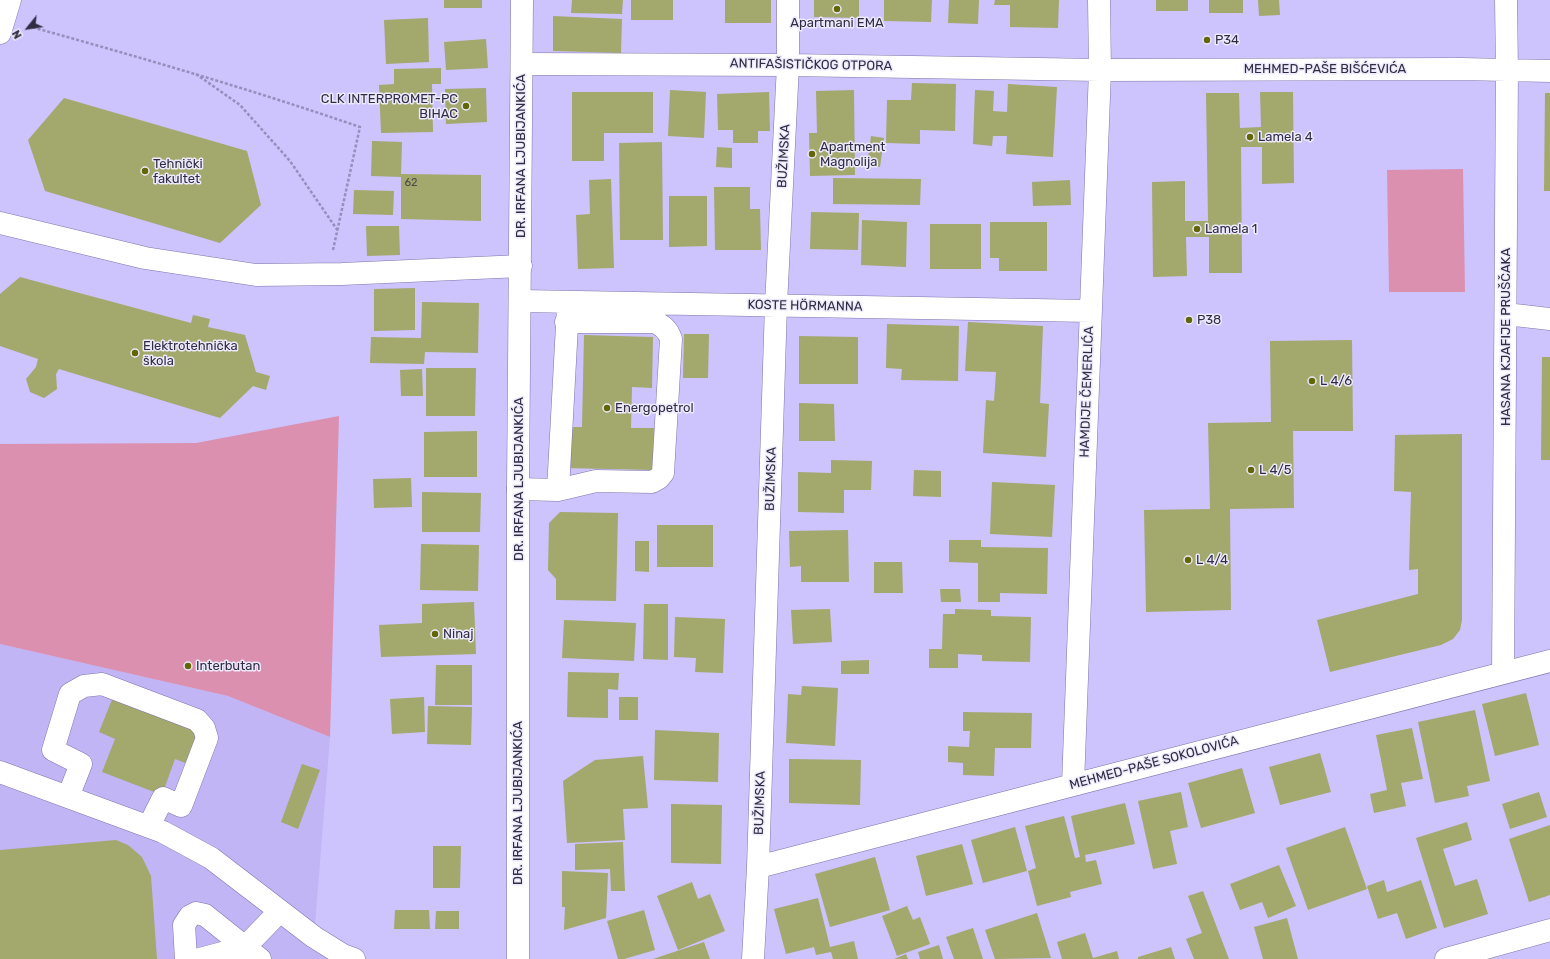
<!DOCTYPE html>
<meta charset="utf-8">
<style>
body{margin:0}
#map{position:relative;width:1550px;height:959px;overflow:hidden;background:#cdc3fd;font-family:Rubik,sans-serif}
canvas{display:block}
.north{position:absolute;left:8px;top:8px;width:40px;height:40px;-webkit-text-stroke:3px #edeafc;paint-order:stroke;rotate:240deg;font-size:11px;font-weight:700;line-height:16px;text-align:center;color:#302c43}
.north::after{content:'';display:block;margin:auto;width:14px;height:18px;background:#302c43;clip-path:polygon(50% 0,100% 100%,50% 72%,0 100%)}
</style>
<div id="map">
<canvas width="1550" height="959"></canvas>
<div class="north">N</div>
</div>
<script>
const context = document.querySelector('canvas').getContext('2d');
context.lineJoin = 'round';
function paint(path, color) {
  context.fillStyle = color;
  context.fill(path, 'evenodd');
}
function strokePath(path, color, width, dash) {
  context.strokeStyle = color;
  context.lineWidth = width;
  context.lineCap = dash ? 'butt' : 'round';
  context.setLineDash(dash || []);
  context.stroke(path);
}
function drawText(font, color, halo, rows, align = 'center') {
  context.font = font + ' Rubik,sans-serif';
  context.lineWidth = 3;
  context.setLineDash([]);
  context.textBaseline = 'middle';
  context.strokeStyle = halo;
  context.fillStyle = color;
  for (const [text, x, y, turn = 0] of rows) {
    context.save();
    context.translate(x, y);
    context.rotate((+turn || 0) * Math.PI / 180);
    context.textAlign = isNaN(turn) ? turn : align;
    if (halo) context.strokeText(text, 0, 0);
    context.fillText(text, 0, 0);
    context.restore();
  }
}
paint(new Path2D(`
 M0 644 228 696 330 737 314 937 354 959H0Z`), '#c1b5f6');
paint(new Path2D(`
 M1463 169 1465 292H1389L1387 170Z
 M339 416 330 737 228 696 0 644V444L196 443Z`), '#db90b0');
paint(new Path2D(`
 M444 0H482V8H444Z
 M572 0H623L622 14 571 13Z
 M631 0H673V20H631Z
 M725 0H771V23H725Z
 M814 0H859V18L814 17Z
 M884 0H932L931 22 884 21Z
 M949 0H979L978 24 948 23Z
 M995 0H1059L1058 28 1010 27V5H994Z
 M1156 0H1188V11H1156Z
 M1209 0H1243V13H1209Z
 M1258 0H1279L1280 15 1259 16Z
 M553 16 622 19 621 53 553 51Z
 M428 18 429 62 386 64 384 20Z
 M486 39 488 68 446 70 444 42Z
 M441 68V84H432L433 132 381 133 379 85 394 84V69Z
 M912 83 956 84 955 131 920 130V144L886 143 887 100H911Z
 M1008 84 1057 87 1053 157 1006 154 1007 136H993L992 146 973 144 975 90 994 91 993 111 1007 112Z
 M486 88 487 122 446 124 445 89Z
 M670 90 706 92 704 138 668 136Z
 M854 90 855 175 810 176 809 133H817L816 91Z
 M572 92H653V133H604V161H572Z
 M769 92 770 131H758V143H733V130H718L717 94Z
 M1260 92H1293L1294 183 1262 184V147H1241L1242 273H1209V237H1186L1187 276 1153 277 1152 182 1185 181V221H1208L1206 93H1239L1240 128 1261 127Z
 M1545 93H1550V191H1544Z
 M64 98 247 151 261 205 220 243 45 191 28 140Z
 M871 136 884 138 880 167 867 165Z
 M372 141 402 142 401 174 481 175V221L401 219V177L371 176Z
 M662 142 663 240H620L619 143Z
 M717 147 732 148V168L716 167Z
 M833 178 921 179 920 205 833 204Z
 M611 179 614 268 578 269 576 215 590 214 589 180Z
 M1070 180 1071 205 1033 206 1032 182Z
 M714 187H750V209H760L761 250H715Z
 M354 190 394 191 393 215 353 214Z
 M669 196H707V246L669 247Z
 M811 212 859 213 858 250 810 249Z
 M862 220 907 222 906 267 861 265Z
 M990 222H1047V271H999V258H990Z
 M930 224H981V269H930Z
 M366 226H399L400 255 367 256Z
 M20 277 191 323 193 315 210 319 208 327 245 335 256 372 270 376 266 390 253 386 220 418 59 369 56 374 57 389 44 398 30 392 26 379 36 367 38 359 0 346V294Z
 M415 288V330L374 331V289Z
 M422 302 479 303 478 353 425 352 424 364 370 363 371 337 421 338Z
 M968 322 1043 326 1040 403 1049 404 1046 457 983 453 986 400 994 401 996 372 965 371Z
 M887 324 959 326 958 381 901 380 902 369 886 368Z
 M684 334H709L708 378H683Z
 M584 335 653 337 652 388 632 387 631 428H654L653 470 564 468 565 427H582Z
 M799 336 858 337V384H799Z
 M1352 340 1353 431H1293L1294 508 1230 509 1231 610 1146 612 1144 510 1210 509 1208 423 1271 422 1270 341Z
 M1542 357H1550V460H1541Z
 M426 368H476L475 416H426Z
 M422 369 423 396H401L400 370Z
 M799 403 834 404 835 441H799Z
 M477 431V477H424V432Z
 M1462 434V620L1460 630 1453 639 1441 645 1330 672 1317 620 1418 594V569L1409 570 1411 492 1394 491 1395 435Z
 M831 460 872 461 871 490H844V513L798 512V472L831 473Z
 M914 470 941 471V497L913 496Z
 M411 478 412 507 374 508 373 479Z
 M992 482 1055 485 1052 537 990 534Z
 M422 492 481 493 480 532H422Z
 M560 512 618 513 616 601 556 600V579L548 570 549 523Z
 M657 525H713V567H657Z
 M848 530 849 582H801V566L790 567 789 531Z
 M949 540H981V547L1048 548 1047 594 1000 593V602H978V563L949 562Z
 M635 541H649V572L635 571Z
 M421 544 479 545 478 591 420 590Z
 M874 562H902L903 593H874Z
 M940 589H960L961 602H941Z
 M474 602 476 654 381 657 379 625 422 623V604Z
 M644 604H668V660L643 659Z
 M830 609 832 642 793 644 791 610Z
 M955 609 991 610V616L1031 617 1030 662 982 661V655L958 654V668H929V649H942L943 614H955Z
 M675 617 725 619 723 673 695 672 696 658 674 657Z
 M564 620 636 623 634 661 562 658Z
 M869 660V674H841V661Z
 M436 665H472V705H435Z
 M568 672 619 673 618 690 608 689V718L567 717Z
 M802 686 838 688 835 746 786 743 788 694 801 695Z
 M1526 693 1539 745 1495 756 1482 704Z
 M113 697 201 731 188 764 175 759 162 795 102 772 115 739 99 732Z
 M424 697 425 732 392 734 390 699Z
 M619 697H638V720H619Z
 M428 706 472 707 471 745 427 744Z
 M1475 710 1490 781 1467 786 1469 796 1435 803 1418 722Z
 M963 712 1032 713 1031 748H995L994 776 963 775V763L948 762V746L969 747 970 731H963Z
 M1412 728 1423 779 1401 783 1406 806 1374 813 1370 794 1387 790 1376 735Z
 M655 730 719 733 718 782 654 780Z
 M1320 753 1331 792 1280 805 1269 767Z
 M643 756 648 808 623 809 625 840 567 843 563 781 595 760Z
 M789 759 861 760 860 805 789 803Z
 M302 764 320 770 298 829 281 822Z
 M1242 768 1255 813 1201 828 1188 783Z
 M1181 792 1188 827 1170 831 1177 864 1153 869 1138 801Z
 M1539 792 1547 817 1510 829 1502 804Z
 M1125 803 1135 844 1085 855 1086 862 1096 860 1102 884 1070 892 1071 897 1037 906 1028 871 1036 868 1025 826 1064 816 1075 858 1080 857 1071 816Z
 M671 804 722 805 721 864 671 863Z
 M1467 822 1472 840 1443 849 1455 886 1477 879 1488 914 1444 928 1416 838Z
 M1550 825V895L1529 902 1509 839Z
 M1015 827 1027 871 983 883 971 840Z
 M1345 827 1367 889 1308 910 1286 848Z
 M116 840 128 845 142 857 151 876 157 959H0V850Z
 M623 842 625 891H611L610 869 575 870V844Z
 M962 844 973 884 926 896 916 856Z
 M433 846H461L460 888H433Z
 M875 857 890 910 830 927 815 874Z
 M1279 865 1296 906 1268 918 1262 902 1240 910 1230 884Z
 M562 871 608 873 606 918 564 930 565 907H562Z
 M1384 880 1387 892 1421 880 1437 928 1406 939 1397 913 1378 919 1367 886Z
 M692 882 698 899 710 894 725 931 678 950 657 896Z
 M1203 891 1229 959H1194L1186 939 1202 933 1188 896Z
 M818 898 830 947 854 941 858 959H833L831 952 816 955 814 947 786 954 774 909Z
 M907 906 913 920 920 917 930 944 897 956 882 916Z
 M395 910H429L430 929H394Z
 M644 910 655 950 624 959H618L607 921Z
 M436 911H459V929H435Z
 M1037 913 1051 958 995 959 985 930Z
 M1287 918 1298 959H1263L1254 927Z
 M973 928 983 959H954L946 937Z
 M1085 933 1093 958 1117 951 1119 959H1062L1057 942Z
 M704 942 710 959H653Z
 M939 945 943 959H920L918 952Z
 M1171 947 1175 959H1138V957Z
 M906 954 908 959H894Z`), '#a3a86c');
const minor = new Path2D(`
 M0 33 10 0
 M522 64 788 65 1100 70 1462 69 1550 71
 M0 223 145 258 256 275 342 274 521 266
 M521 301 1090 311
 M1506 314 1550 319
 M518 489 558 490 596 481 652 482 659 478 663 473 671 339C668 330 663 325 654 322H566
 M558 490 568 307
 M1503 673 1507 70 1506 0
 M0 772 163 832 211 858 314 937 343 955 354 959
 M1073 784 1100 70 1099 0
 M68 797 81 764 53 750 70 694 84 686 102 684 197 720 204 728 207 738 181 806 163 798 149 826
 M758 867 1550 661
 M186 959 184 925 190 916 196 913 205 915 245 947 280 911
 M200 959 245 947 260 959
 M753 959 758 867 776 305 788 65V0
 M1446 959 1550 930`);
const major = new Path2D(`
 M518 959V489L522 0`);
strokePath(minor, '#7f75aa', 23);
strokePath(major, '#7f75aa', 23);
strokePath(new Path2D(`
 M28 26C139 57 250 89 360 127L333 250
 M196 74 240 105 290 161 338 231`), '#968ebc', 2.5, [3, 2]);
strokePath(minor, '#fff', 22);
strokePath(major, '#fff', 22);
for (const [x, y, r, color] of [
 [837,9,4,"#626603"],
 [1207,40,4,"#626603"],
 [466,106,4,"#626603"],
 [1250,137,4,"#626603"],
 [812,154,4,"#626603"],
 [145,171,4,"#626603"],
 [1197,229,4,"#626603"],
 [1189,320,4,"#626603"],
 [135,353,4,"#626603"],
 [1312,381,4,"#626603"],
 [607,408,4,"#626603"],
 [1251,470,4,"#626603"],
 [1188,560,4,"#626603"],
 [435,634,4,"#626603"],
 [188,666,4,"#626603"]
]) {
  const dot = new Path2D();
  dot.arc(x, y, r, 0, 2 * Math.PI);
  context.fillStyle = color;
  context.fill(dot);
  strokePath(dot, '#edeafc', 1.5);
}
drawText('11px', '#4d4b4d', null, [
 ["62",411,183]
]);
drawText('13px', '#302c43', '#edeafc', [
 ["Apartmani EMA",837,23,"center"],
 ["P34",1215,40],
 ["CLK INTERPROMET-PC",458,99,"right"],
 ["BIHAC",458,114,"right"],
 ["Lamela 4",1258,137],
 ["Apartment",820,147],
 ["Magnolija",820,162],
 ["Tehnički",153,164],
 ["fakultet",153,179],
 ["Lamela 1",1205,229],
 ["P38",1197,320],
 ["Elektrotehnička",143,346],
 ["škola",143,361],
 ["L 4/6",1320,381],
 ["Energopetrol",615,408],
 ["L 4/5",1259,470],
 ["L 4/4",1196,560],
 ["Ninaj",443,634],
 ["Interbutan",196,666]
], 'left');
drawText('13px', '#302c43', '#edeafc', [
 ["ANTIFAŠISTIČKOG OTPORA",811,65,1],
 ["MEHMED-PAŠE BIŠĆEVIĆA",1325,69],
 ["DR. IRFANA LJUBIJANKIĆA",521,156,-90],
 ["BUŽIMSKA",784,156,-87],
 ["KOSTE HÖRMANNA",805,306,1],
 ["HASANA KJAFIJE PRUŠČAKA",1506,337,-90],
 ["HAMDIJE ČEMERLIĆA",1087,392,-88],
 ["DR. IRFANA LJUBIJANKIĆA",519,479,-90],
 ["BUŽIMSKA",771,479,-88],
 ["MEHMED-PAŠE SOKOLOVIĆA",1154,763,-15],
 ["DR. IRFANA LJUBIJANKIĆA",518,803,-90],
 ["BUŽIMSKA",760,803,-88]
]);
</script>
